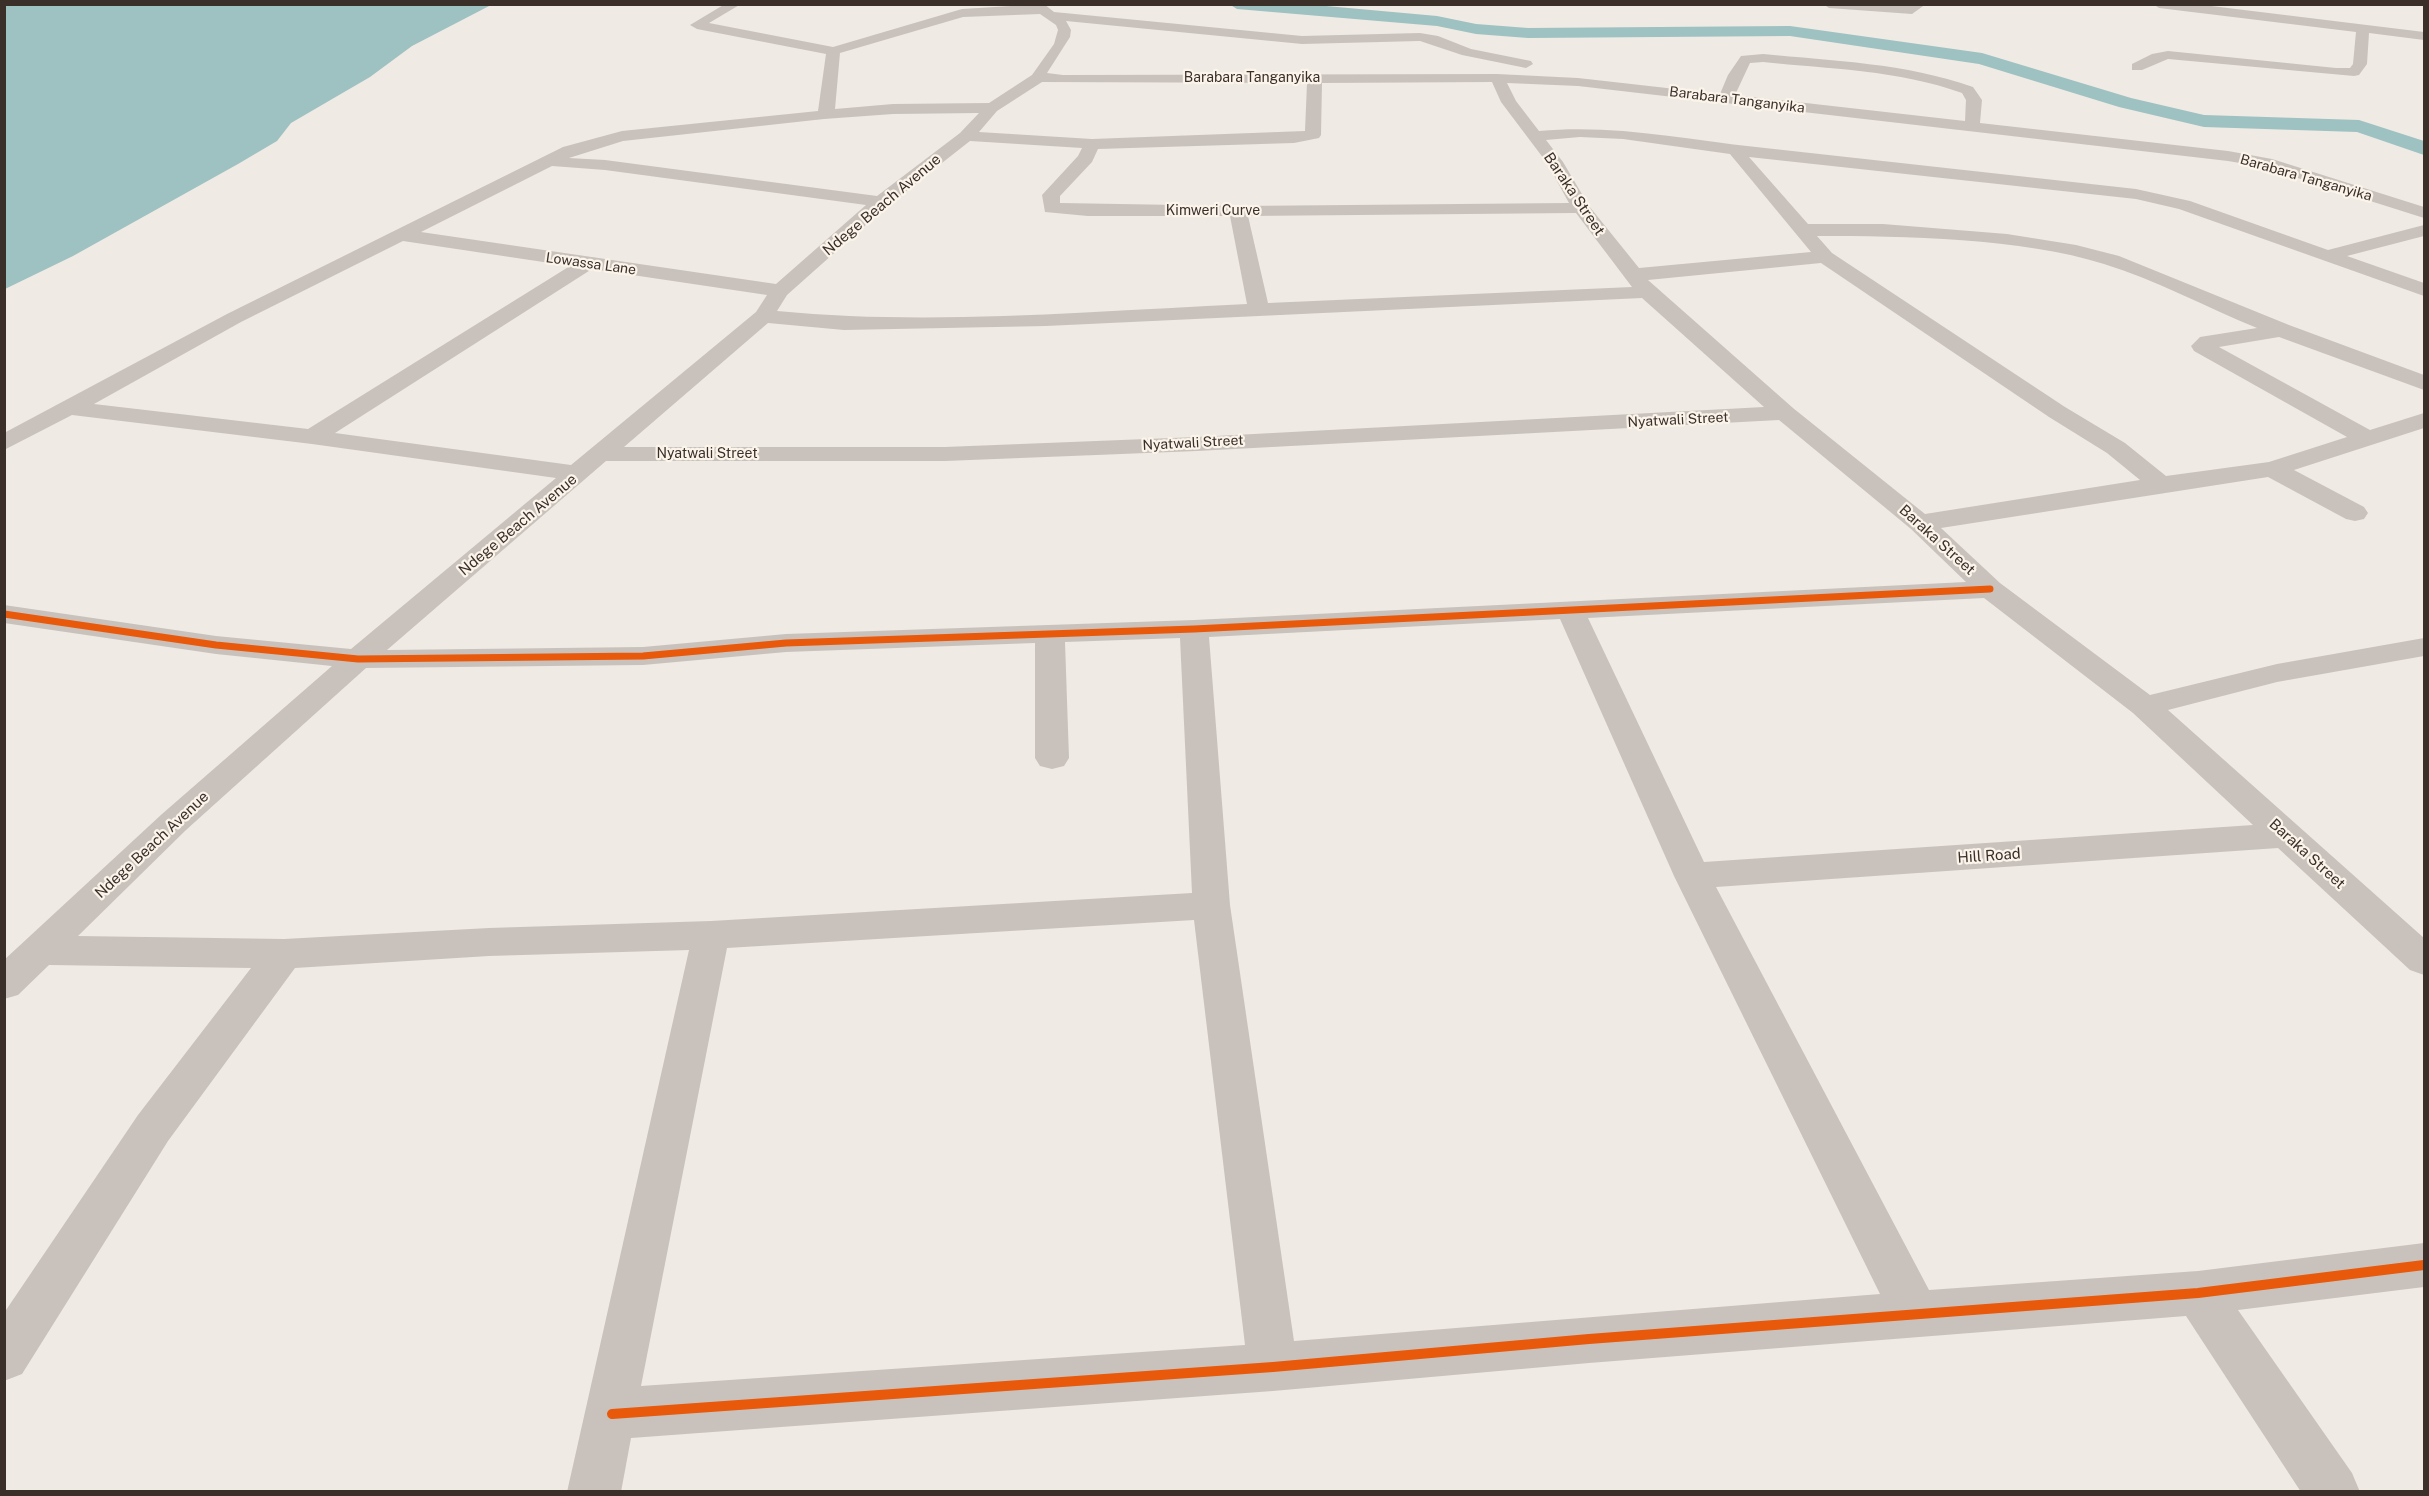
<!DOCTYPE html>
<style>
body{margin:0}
#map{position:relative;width:2429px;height:1496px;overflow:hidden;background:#efeae3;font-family:"Public Sans",sans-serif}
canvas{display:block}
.frame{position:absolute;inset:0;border:6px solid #3a2f29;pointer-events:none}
</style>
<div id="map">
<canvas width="2429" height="1496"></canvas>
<div class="frame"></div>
</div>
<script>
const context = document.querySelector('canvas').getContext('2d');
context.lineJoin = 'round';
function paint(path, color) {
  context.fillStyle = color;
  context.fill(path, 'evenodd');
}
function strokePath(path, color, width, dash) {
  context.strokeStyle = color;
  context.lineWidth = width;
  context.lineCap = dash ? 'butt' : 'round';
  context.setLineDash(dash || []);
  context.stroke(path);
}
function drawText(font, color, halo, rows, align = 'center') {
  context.font = font + ' "Public Sans",sans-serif';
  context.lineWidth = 4.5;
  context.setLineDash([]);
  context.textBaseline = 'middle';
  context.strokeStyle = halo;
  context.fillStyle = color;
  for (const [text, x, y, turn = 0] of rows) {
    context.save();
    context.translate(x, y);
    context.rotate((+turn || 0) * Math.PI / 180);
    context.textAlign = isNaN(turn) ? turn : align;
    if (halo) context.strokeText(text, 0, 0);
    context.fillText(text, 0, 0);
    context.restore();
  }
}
paint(new Path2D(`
 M5 4H491V5L412 46 370 77 291 123 277 141 238 164 73 256 5 289Z`), '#9ec1c2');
paint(new Path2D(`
 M1229 4H1304L1437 16 1476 24 1528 28 1790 26 1982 53 2131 98 2204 115 2359 120 2424 141V155L2357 132 2204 127 2119 107 1979 64 1790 36 1528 38 1476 34 1437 26 1237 9Z`), '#9ec1c2');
paint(new Path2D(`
 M725 4H741L709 23 833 47 962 9 1044 4 1054 12 1302 36 1420 33 1438 36 1471 49 1531 61 1533 64 1526 68 1462 55 1420 41 1302 44 1066 21 1071 30 1070 37 1047 73 1063 75 1497 74 1578 78 1720 94 1728 75 1741 56 1763 54C1834 61 1905 63 1973 87L1982 100 1980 123 2228 151 2272 159 2424 207V218L2263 167 2228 161 1578 86 1507 83 1516 101 1539 131C1613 124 1683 139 1756 147 1883 161 2009 175 2136 189L2190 201 2328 250 2424 225V236L2347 256 2424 283V296L2179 209 2136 199 1749 157 1808 224H1883L2007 234 2076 245 2119 256 2289 325 2424 375V390L2279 337 2219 347 2370 430 2424 413V428L2294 470 2364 507 2368 513 2364 519 2355 521 2346 519 2268 477 1941 528 2000 583 2150 695 2277 664 2424 638V656L2277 682 2168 710 2424 938V975L2410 970 2278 848 1716 887 1929 1290 2198 1271 2424 1243V1287L2238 1310 2352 1473 2360 1492H2301L2186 1316 1589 1363 1273 1391 631 1438 621 1492H567L689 950 489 956 295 968 168 1141 22 1374 4 1381V1313L138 1115 251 968 49 965 18 995 4 999V960L162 814 332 666 216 654 4 623V605L216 636 351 649 556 478 312 444 72 415 4 450V433L227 314 563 147 622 131 818 111 826 54 697 29 690 25ZM1040 14 1056 25 1058 30 1054 44 1032 75 989 103 893 104 835 109 840 53 963 17ZM1763 62C1830 69 1898 70 1962 93L1966 100 1965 121 1735 95 1750 63ZM1042 82 1307 83 1305 131 1092 139 979 132 997 111ZM1492 82 1501 102 1547 163 1569 203 1238 206 1060 203V196L1092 162 1098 149 1294 143 1319 138 1321 135 1322 83ZM979 113 960 133 877 196 605 160 569 158 623 141 824 119 893 114ZM1580 137 1623 139 1730 154 1811 252 1639 268 1589 206 1563 162 1546 140ZM970 141 1082 148 1078 156 1042 195 1045 212 1088 216H1230L1247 304C1092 311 931 326 777 311L787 295 887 206ZM552 166 605 170 866 205 776 284 421 232ZM1576 213 1632 287 1268 303 1248 216ZM1817 236C1904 236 2022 238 2104 264 2156 280 2206 307 2257 328L2200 337 2191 346 2194 351 2347 437 2269 462 2166 476 2125 443 2065 407 1832 253ZM403 241 570 266 308 429 94 404 241 322ZM1821 263 2049 417 2107 453 2140 480 1925 514 1793 408 1648 280ZM592 269 767 295 756 312 571 465 335 433ZM1642 298 1764 407 1197 437 945 447H624L768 323 844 330 1046 326ZM1779 420 1911 529 1966 582 1194 620 786 634 643 647 387 650 606 461H945L1197 451ZM1984 598 2133 713 2253 825 1704 862 1588 618ZM1560 619 1674 876 1880 1294 1294 1341 1230 905 1209 637ZM1180 638 1192 893 711 921 489 928 284 939 78 936 186 830 366 668 643 665 786 652 1035 643V758L1040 766 1052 769 1064 766 1069 758 1065 642ZM1194 920 1245 1345 641 1386 727 948Z
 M1823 4H1926L1912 14 1829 8Z
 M2153 4H2195L2424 32V40L2369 33 2367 64 2359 75 2354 76 2168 59 2142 70H2132V64L2152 54 2168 51 2336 68H2350L2353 64 2356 32 2159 8Z`), '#c9c2bc');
strokePath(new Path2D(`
 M4 614 216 645 358 659 643 656 786 643 1194 629 1990 589`), '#e8590c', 7);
strokePath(new Path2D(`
 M612 1414 1273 1367 1589 1339 2198 1293 2424 1265`), '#e8590c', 10);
drawText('14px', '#3a2f29', '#fbf4eb', [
 ["Barabara Tanganyika",1252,78],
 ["Barabara Tanganyika",1737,100,7],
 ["Barabara Tanganyika",2306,178,16],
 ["Kimweri Curve",1213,211],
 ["Lowassa Lane",591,264,8],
 ["Nyatwali Street",1678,420,-3],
 ["Nyatwali Street",1193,443,-3],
 ["Nyatwali Street",707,454]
]);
drawText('15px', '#3a2f29', '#fbf4eb', [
 ["Baraka Street",1574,194,56],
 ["Ndege Beach Avenue",882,205,-40],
 ["Ndege Beach Avenue",518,525,-40],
 ["Baraka Street",1937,540,42],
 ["Ndege Beach Avenue",152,845,-43],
 ["Baraka Street",2307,854,42],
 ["Hill Road",1989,856,-4]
]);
</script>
